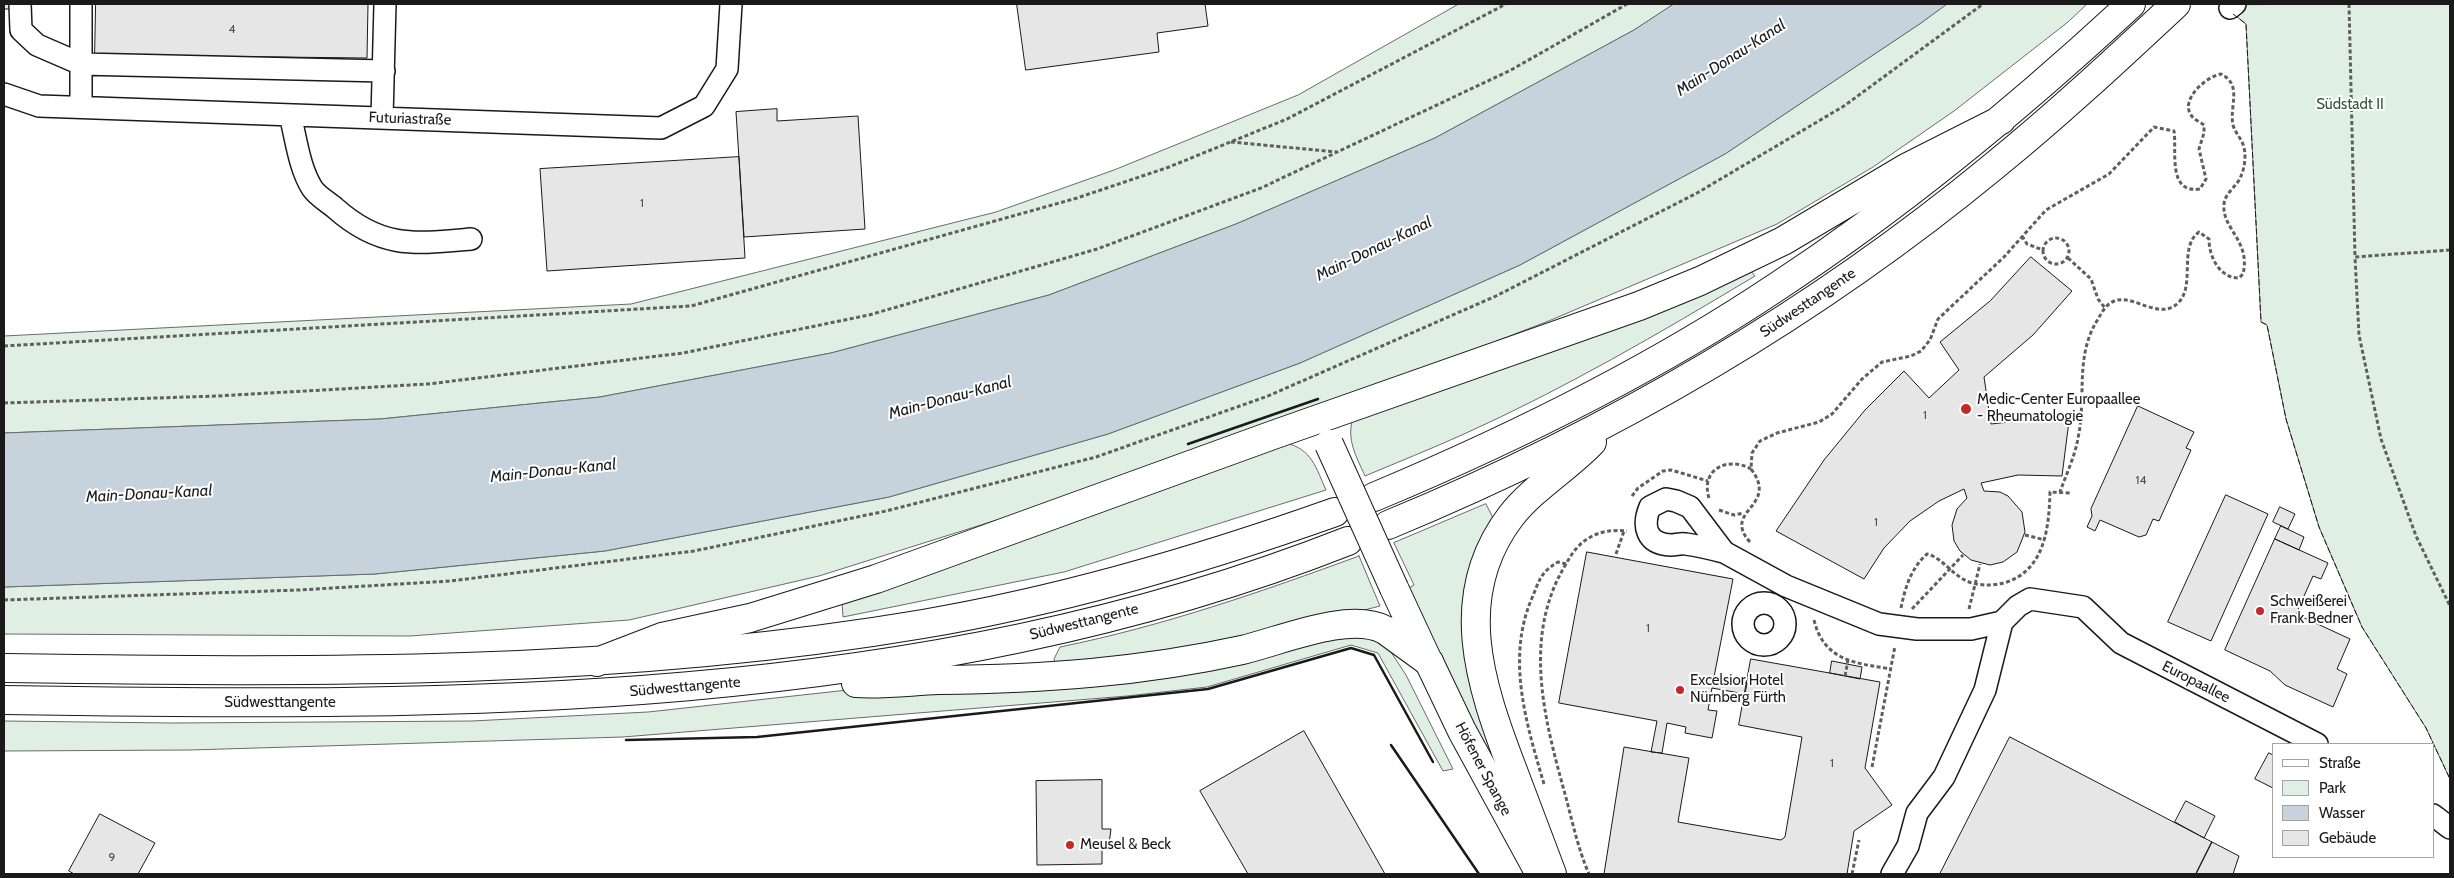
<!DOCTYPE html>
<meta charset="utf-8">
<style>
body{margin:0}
#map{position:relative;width:2454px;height:878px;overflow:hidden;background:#fff;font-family:Cabin,sans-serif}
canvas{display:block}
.frame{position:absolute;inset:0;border:5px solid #1a1a1a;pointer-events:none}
.legend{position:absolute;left:2272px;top:743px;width:162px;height:115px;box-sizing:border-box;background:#fff;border:1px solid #a3a3a3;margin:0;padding:6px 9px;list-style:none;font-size:15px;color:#1a1a1a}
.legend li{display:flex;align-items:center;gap:10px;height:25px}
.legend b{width:25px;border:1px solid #a3a3a3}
</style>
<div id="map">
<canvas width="2454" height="878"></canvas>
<div class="frame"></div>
<ul class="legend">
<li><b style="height:6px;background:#fff"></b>Straße</li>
<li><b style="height:14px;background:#e0efe3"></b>Park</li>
<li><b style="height:14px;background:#c6d2dc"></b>Wasser</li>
<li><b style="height:14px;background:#e6e6e6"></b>Gebäude</li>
</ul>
</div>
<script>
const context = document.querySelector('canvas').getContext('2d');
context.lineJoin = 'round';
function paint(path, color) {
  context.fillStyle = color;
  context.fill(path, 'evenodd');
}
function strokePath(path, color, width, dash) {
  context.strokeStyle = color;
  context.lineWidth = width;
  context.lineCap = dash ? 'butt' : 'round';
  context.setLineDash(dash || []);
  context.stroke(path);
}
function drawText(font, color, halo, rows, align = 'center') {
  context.font = font + ' Cabin,sans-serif';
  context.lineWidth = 4;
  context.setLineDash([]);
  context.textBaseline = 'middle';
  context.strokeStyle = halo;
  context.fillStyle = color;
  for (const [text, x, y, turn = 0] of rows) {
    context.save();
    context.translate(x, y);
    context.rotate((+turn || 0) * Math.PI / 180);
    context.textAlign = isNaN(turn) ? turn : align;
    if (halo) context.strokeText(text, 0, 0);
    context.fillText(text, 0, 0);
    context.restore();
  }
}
const green = new Path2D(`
 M1459 4H1674L1634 30 1435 138 1236 224 1049 295 831 353 600 397 380 419 4 433V336L631 304 996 212 1114 170 1298 95Z
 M1947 4H2087L2068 22 1954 111 1873 167 1777 224 1551 320 1350 398 1038 507 819 576 629 620 410 636 4 634V587L375 574 605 551 889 497 1108 434 1300 363 1520 265 1725 154 1921 23Z
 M2450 4V779L2426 728 2362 627 2319 527 2286 419 2267 325 2261 322 2246 24 2222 5Z
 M1747 266 1755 276C1660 333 1564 389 1464 434 1431 449 1398 462 1365 476 1356 456 1346 439 1353 418Z
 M1286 443C1312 449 1316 468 1326 490L1064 572 843 617 842 602Z
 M1486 504 1494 520 1479 554 1499 751 1490 756 1434 646 1409 588 1414 585 1394 543Z
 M1359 556 1380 606 1222 646 1056 665 1054 659 1060 647C1163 626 1261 592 1359 556Z
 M1367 633 1389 649 1406 675 1453 769 1443 771 1378 653 1351 645 1207 687 1127 696 623 737 190 750 4 751V721L172 723 472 721 648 712Z`);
paint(green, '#e0efe3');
strokePath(green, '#6a6a6a', 1);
const water = new Path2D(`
 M1674 4H1947L1921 23 1725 154 1520 265 1300 363 1108 434 889 497 605 551 375 574 4 587V433L380 419 600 397 831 353 1049 295 1236 224 1435 138 1634 30Z`);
paint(water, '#c6d2dc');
strokePath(water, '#6a6a6a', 1);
const building = new Path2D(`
 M4 4H10V9H4Z
 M96 4H368L367 58 95 55Z
 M1017 4H1205L1208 26 1157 33 1159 52 1026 70Z
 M777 109V121L858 116 865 229 744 237 736 112Z
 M739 157 745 258 547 271 540 169Z
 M2031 257 2072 291 2033 335 1984 377 1991 424 2035 419 2069 421 2062 476 2018 475 1981 483 1984 491 2000 492 2008 496 2022 512 2025 532 2017 552 2003 562 1990 565 1971 560 1960 551 1954 541 1952 525 1957 509 1967 498 1964 489 1939 501 1910 521 1884 548 1864 579 1776 531 1824 460 1865 410 1904 371 1929 398 1959 370 1940 342 1990 301Z
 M2138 406 2194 432 2186 448 2191 450 2159 521 2153 519 2146 535 2139 537 2100 520 2095 531 2087 527 2092 516 2091 509Z
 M2226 495 2268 514 2211 641 2168 622Z
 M2280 507 2295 514 2288 529 2273 522Z
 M2281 526 2304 537 2299 550 2275 539Z
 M2275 539 2328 563 2321 579 2313 576 2296 614 2350 639 2337 669 2347 674 2333 707 2285 685 2270 671 2225 650Z
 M1587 552 1733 579 1714 677 1747 683 1745 694 1712 688 1708 710 1717 711 1712 738 1685 733 1686 727 1667 723 1662 753 1651 752 1657 721 1559 703Z
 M1751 659 1880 682 1865 768 1892 805 1854 831 1847 874H1604L1624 747 1689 758 1678 822 1781 840 1785 837 1802 737 1739 725Z
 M1832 661 1862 667 1860 679 1830 673Z
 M1304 731 1385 874H1248L1200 791Z
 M2010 737 2212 842 2196 874H1940Z
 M2269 753 2273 755V788L2255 779Z
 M1102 780V829H1111L1109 844H1102V864L1037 865 1036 781Z
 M2186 801 2215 816 2204 838 2175 822Z
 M100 814 155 843 138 874H74L69 871Z
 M2212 842 2239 856 2233 874H2196Z`);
paint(building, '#e6e6e6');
strokePath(building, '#1a1a1a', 1);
const minor = new Path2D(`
 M20 4 21 30 37 45 81 64 384 71
 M2230 8 2235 4
 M4 94 39 106 661 128 704 106 727 69 731 4
 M81 107V4
 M290 115C296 138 299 167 312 188 317 196 328 202 335 208 381 249 415 244 471 239
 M382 118 385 4
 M1724 552C1712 549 1699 546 1686 544 1681 543 1676 545 1671 545 1646 544 1642 526 1650 507L1666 499 1676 501 1690 507 1724 552 1786 586 1879 624 1917 629H1971L2002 622 2018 606 2030 599 2083 607 2121 643 2317 744
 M1743 624a21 21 0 1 1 42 0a21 21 0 1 1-42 0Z
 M2433 815 2450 828
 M1892 874 1908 846 1917 813 1944 777 1985 690 2002 622`);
const major = new Path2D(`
 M1429 662 1462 731 1540 874`);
const highway = new Path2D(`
 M1374 497C1515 438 1651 371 1778 286 1904 203 2020 107 2131 4
 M1388 525C1606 435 1811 317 1994 166 2057 115 2117 59 2176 4
 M1394 588 1427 659
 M597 662 662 637 750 618 876 579 1273 435 1639 306 1700 281 1783 241 1906 168 2001 120
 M4 668C313 672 617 676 923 624 1064 600 1200 560 1335 512
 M856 683C883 685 911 681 939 680 1042 679 1142 672 1242 650 1281 641 1349 611 1385 630L1429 662
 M4 700C458 707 918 710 1348 541
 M1552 874C1539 839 1525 803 1512 768 1480 684 1450 596 1511 516 1534 487 1566 469 1592 442`);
strokePath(minor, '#1a1a1a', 24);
strokePath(major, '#1a1a1a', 30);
strokePath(highway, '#1a1a1a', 30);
strokePath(new Path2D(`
 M2349 4 2355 257
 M1231 142 1337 152
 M2022 236 2027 244 2043 250
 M2043 251a13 13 0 1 1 26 0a13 13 0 1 1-26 0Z
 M2450 250 2355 257 2359 335 2381 439 2416 536 2450 606
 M2068 258 2091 279 2098 299 2105 308
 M4 346 691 306 1077 198 1169 167 1287 119 1506 4
 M4 403 217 396 428 384 683 353 869 315 1097 249 1261 188 1511 70 1627 4
 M1632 496 1638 488 1663 471 1671 470 1708 481
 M1709 498C1700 469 1728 456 1751 469
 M1719 510 1734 515 1744 513
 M2025 535 2045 540
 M1750 542C1721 510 1780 507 1751 469L1752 453 1760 441 1777 433 1819 422 1832 414 1862 379 1882 362 1911 356 1921 351 1930 340 1938 319 2004 257 2046 210 2109 174 2154 127 2174 131C2177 151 2167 194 2200 189L2206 179 2199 149 2204 133V125C2200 122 2193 119 2191 115 2180 99 2207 76 2221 74 2243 85 2229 106 2233 125 2235 132 2239 136 2242 142 2247 152 2245 167 2241 176 2237 187 2224 193 2224 205 2222 229 2251 241 2243 274L2239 278C2219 278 2209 256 2209 239L2199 232C2178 247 2196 286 2178 303 2157 323 2129 288 2109 304 2104 308 2101 314 2098 319 2074 357 2087 397 2078 438 2075 456 2066 475 2060 492
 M1616 554 1624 531
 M1566 564C1522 636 1544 718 1565 794 1572 820 1578 849 1589 874
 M4 600 299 590 450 581 694 551 886 511 1096 457 1268 396 1496 296 1697 193 1844 106 1983 4
 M1901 608C1905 588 1911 568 1927 554 1943 558 1953 576 1969 582 1981 586 1994 586 2007 582 2045 569 2049 527 2050 492L2071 493
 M1912 609 1963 555
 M1969 609 1980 564
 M1814 620C1824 661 1855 663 1891 669
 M1845 676 1848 660
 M1872 767 1895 646
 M1544 784C1526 723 1506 658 1532 598 1540 579 1540 573 1558 562L1566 564C1579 539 1598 528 1627 531
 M1852 874 1859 840`), '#5f5f5f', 3, [4, 2.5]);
strokePath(minor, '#fff', 21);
strokePath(major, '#fff', 28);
strokePath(highway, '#fff', 28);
const highwayBridge = new Path2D(`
 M1329 444 1394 588`);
strokePath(highwayBridge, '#1a1a1a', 30, []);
strokePath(highwayBridge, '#fff', 28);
strokePath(new Path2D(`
 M2233 14 2246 24 2261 322 2267 325 2286 419 2319 527 2362 627 2426 728 2450 779`), '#1a1a1a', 1, [6, 2.5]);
strokePath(new Path2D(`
 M1188 444 1318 399
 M626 740 757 737 1208 689 1351 648 1374 655 1433 762
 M1391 745 1479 874`), '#1a1a1a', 2.5);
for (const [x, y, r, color] of [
 [1966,409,6,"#c62828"],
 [2260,611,5,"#c62828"],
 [1680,690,5,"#c62828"],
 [1070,845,5,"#c62828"]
]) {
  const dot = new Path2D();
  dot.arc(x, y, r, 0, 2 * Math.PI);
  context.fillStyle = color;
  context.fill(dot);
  strokePath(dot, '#fff', 2);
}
drawText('12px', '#4d4d4d', null, [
 ["4",232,29],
 ["1",642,203],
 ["1",1925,415],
 ["14",2141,480],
 ["1",1876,522],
 ["1",1648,628],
 ["1",1832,763],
 ["9",112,857]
]);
drawText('15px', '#2b5a34', '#fff', [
 ["Südstadt II",2350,105]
]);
drawText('15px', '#1a1a1a', '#fff', [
 ["Futuriastraße",410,119,2],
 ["Südwesttangente",1808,303,-34],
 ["Südwesttangente",1084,622,-14],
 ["Europaallee",2196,682,27],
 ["Südwesttangente",685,687,-5],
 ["Südwesttangente",280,703],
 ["Höfener Spange",1483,769,62]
]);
drawText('15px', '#1a1a1a', '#fff', [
 ["Medic-Center Europaallee",1977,400],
 ["- Rheumatologie",1977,417],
 ["Schweißerei",2270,602],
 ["Frank Bedner",2270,619],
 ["Excelsior Hotel",1690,681],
 ["Nürnberg Fürth",1690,698],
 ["Meusel & Beck",1080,845]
], 'left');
drawText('italic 16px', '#1a1a1a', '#fff', [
 ["Main-Donau-Kanal",1731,58,-33],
 ["Main-Donau-Kanal",1374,249,-26],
 ["Main-Donau-Kanal",950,398,-15],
 ["Main-Donau-Kanal",553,471,-6],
 ["Main-Donau-Kanal",149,494,-3]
]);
</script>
